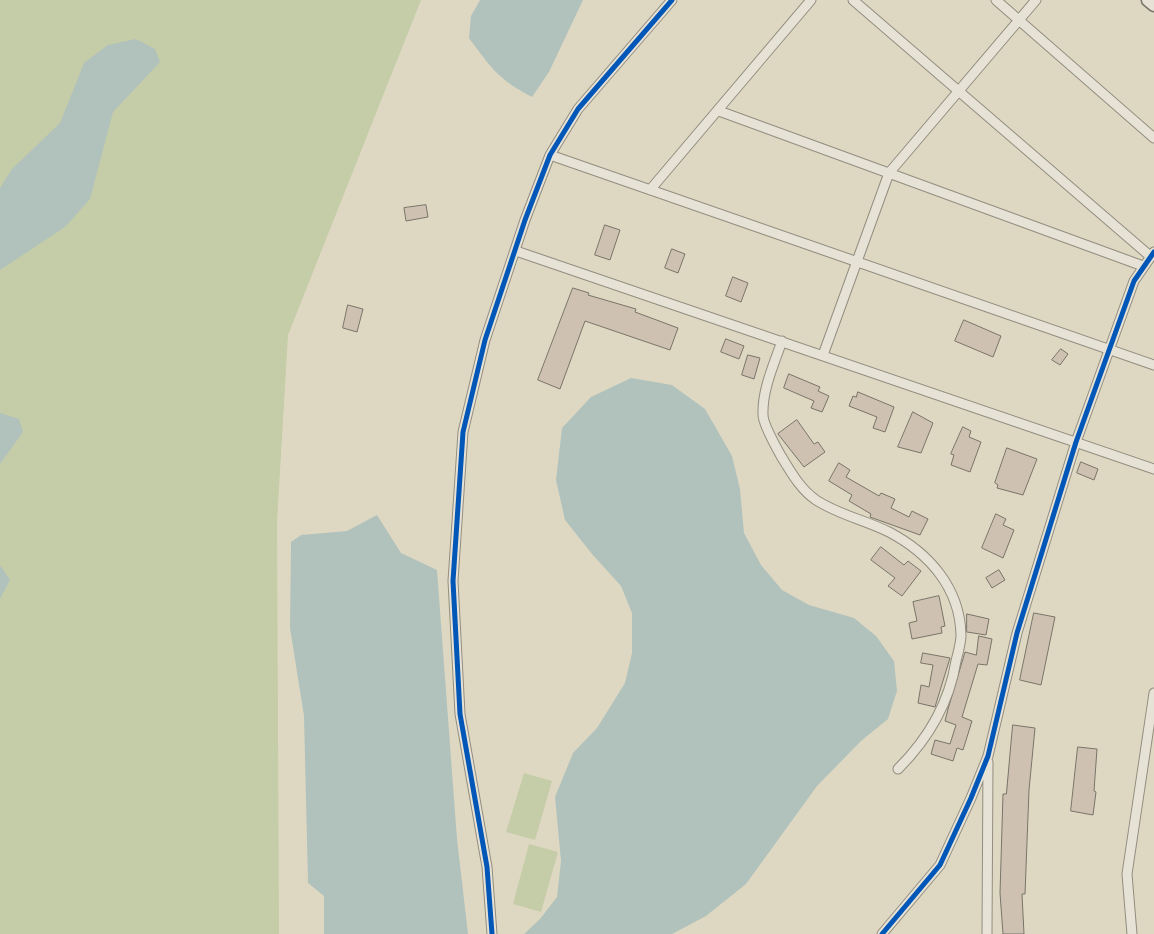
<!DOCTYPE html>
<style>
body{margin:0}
canvas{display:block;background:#ded8c2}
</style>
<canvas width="1154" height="934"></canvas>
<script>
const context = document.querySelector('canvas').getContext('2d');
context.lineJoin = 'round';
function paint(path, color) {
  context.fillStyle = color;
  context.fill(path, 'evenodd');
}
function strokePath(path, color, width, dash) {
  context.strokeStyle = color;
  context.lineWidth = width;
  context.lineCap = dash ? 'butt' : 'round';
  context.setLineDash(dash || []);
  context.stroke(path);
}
paint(new Path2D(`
 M0 0H421L288 335 277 522 279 934H0Z
 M524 773 552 781 535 840 506 832Z
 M529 844 558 852 541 912 513 904Z`), '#c5cca8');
paint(new Path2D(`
 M480 0H583L549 72 532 97C498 79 491 68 469 38L471 16Z
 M136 39 155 49 160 62 113 112 90 199 65 227 0 270V188L12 169 60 123 84 63 108 45Z
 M631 378 672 385 705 409 732 456 740 489 744 533 761 565 782 590 809 605 854 618 876 636 894 661 897 691 888 719 861 741 817 786 746 884 706 916 672 934H524L540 919 557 897 561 861 555 797 573 753 597 728 625 683 632 653V613L621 586 592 554 565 520 556 480 562 428 591 397Z
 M0 413 19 419 23 432 0 464Z
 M377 515 401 553 437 570 457 839 468 934H324V896L308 883 304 716 290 628 291 542 301 535 347 531Z
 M0 565 10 580 0 599Z`), '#b1c2bc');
const building = new Path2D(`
 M426 205 428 217 406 221 404 208Z
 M605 225 620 230 610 260 595 255Z
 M672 249 685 254 678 273 665 268Z
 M733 277 748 283 741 302 726 296Z
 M573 288 589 293 588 295 636 309 635 312 678 328 670 350 585 321 560 389 538 380Z
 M348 305 363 309 357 332 343 328Z
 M964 320 1001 336 993 357 955 341Z
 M726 339 744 346 739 359 721 352Z
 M1061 349 1068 354 1060 365 1052 360Z
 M748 355 760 358 754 379 742 375Z
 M789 374 820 387 818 391 829 396 822 412 811 408 814 401 784 388Z
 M858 392 894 407 885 432 873 428 877 417 849 406 853 396 856 397Z
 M913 412 933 423 921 453 898 447Z
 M797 420 814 444 818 442 825 452 804 467 778 434Z
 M963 427 971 431 969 437 981 442 970 472 951 465 954 455 951 454Z
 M1007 448 1037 459 1023 495 997 488 998 485 995 483Z
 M1081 462 1098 469 1094 480 1077 473Z
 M839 463 850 470 846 477 879 496 881 493 895 499 891 508 909 517 912 511 928 519 920 535 870 517 871 514 849 501 852 495 829 481Z
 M996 514 1006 519 1003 525 1014 530 1003 558 982 548Z
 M881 547 904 565 908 561 921 571 902 596 888 586 895 578 871 560Z
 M999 570 1005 580 992 588 986 578Z
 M939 596 945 626 941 627 942 633 912 639 909 623 917 621 913 602Z
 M1034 613 1055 617 1041 685 1020 680Z
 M967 614 989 619 986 635 967 632Z
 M979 636 992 639 987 665 978 664 962 717 972 721 963 750 957 748 953 761 931 754 935 740 950 744 956 725 945 721 948 709 965 652 976 655Z
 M923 653 950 658 935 707 918 703 921 685 929 687 933 665 921 663Z
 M1013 725 1035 728 1029 790 1025 894H1022L1024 934H1003L1000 893 1003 794H1006Z
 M1078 747 1097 749 1094 791 1096 792 1093 815 1071 811Z`);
paint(building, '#cec1b2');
strokePath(building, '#797469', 1);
const street = new Path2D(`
 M853 0 1150 256
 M996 0 1154 138
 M719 111 1143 266
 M550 155 1154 365
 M650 190 811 0
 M516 251 1154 469
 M782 341C774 364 762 390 763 415 763 424 776 447 781 456 791 472 800 489 816 500 839 515 865 520 889 532 929 553 960 588 961 635 961 643 958 653 956 661 949 704 928 739 898 769
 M823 355 889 173 1036 0
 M492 934 487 867 460 714 453 581 463 432 485 340 525 220 550 155 578 109 672 0
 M882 934 940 865 971 798 988 756 1017 633 1076 442 1134 281 1154 252
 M987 934 988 762
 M1132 934 1127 874 1154 693`);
const secondary = new Path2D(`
 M1148 0 1154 5`);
strokePath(street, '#928d7f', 11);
strokePath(secondary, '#797469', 15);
strokePath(street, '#e6e2d6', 9);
strokePath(secondary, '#e6e2d6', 12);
strokePath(new Path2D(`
 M492 934 487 867 460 714 453 581 463 432 485 340 525 220 550 155 578 109 672 0
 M882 934 940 865 971 798 988 756 1017 633 1076 442 1134 281 1154 252`), '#0057b8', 5);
</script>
